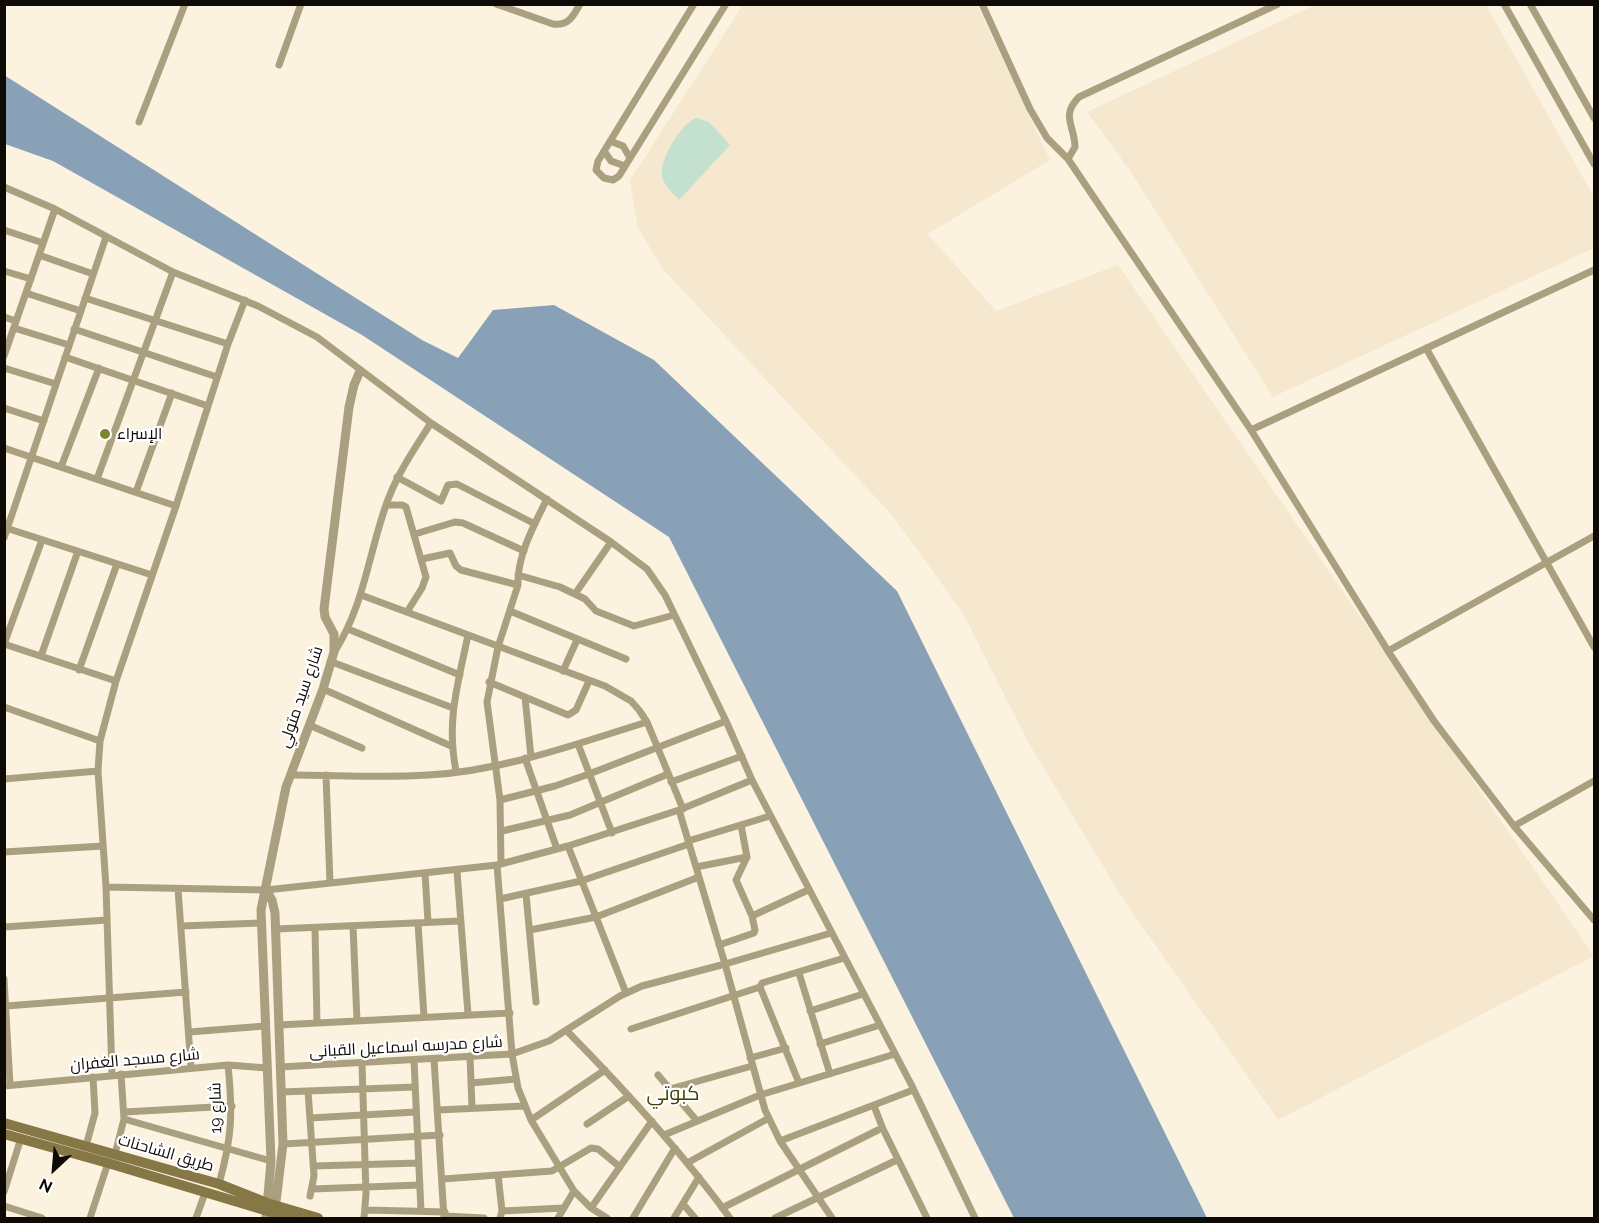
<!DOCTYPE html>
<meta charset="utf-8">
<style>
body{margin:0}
#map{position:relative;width:1599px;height:1223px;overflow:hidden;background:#fcf2e0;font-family:Raleway,sans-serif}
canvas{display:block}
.frame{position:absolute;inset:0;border:6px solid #0e0b06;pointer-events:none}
.north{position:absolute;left:24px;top:1139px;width:60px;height:60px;-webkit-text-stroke:4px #fff;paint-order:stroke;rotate:206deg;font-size:16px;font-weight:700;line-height:24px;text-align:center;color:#0e0b06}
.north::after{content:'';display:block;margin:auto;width:21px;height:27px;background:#0e0b06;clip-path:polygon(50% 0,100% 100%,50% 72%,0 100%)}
</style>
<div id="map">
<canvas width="1599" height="1223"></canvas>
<div class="frame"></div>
<div class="north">N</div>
</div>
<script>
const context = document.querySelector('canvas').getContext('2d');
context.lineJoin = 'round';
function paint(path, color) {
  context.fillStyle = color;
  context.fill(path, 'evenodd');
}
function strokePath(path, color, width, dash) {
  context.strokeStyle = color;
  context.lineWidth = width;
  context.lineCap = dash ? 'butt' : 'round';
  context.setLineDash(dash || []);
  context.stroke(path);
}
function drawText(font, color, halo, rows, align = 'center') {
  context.font = font + ' Raleway,Cairo,sans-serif';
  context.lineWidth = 4.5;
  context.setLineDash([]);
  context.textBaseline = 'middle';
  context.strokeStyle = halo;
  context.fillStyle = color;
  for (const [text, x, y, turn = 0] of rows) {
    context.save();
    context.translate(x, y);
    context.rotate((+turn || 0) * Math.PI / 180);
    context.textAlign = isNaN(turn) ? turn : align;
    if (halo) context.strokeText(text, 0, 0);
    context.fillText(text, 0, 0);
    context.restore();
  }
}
paint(new Path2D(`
 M743 5H977L1050 160 928 234 996 311 1118 265 1594 956 1278 1120 1125 902 1028 742 963 613 892 515 662 268 638 228 630 180Z
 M1315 5H1486L1594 197V248L1273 397 1131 172 1087 112Z`), '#f5e8cf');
paint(new Path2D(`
 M697 118 709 122 730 145 679 200C674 194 664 185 662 177 658 162 682 121 697 118Z`), '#c3e1ce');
paint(new Path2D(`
 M4 75 422 340 458 358 493 310 554 305 654 360 897 591 1207 1218H1014L669 537 362 335 53 161 5 144Z`), '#88a1b7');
strokePath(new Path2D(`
 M496 4 553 24C568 26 573 17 580 4
 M694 4 598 161 596 170 604 178 613 180 619 176 726 4
 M982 4 1030 109 1047 138 1068 159 1251 430 1388 651 1434 721 1514 826 1594 920
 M1504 4 1594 164
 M1530 4 1594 118
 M279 65 301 4
 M139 122 185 4
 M610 141 623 146 630 158
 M604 151 611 161 625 166
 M1068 159 1075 147C1075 126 1060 116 1079 97L1278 4
 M4 187 55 209 173 272 258 306 317 337 431 423 611 542 647 569 665 595 726 721 752 780 911 1084 975 1218
 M4 230 43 243
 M39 255 93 274
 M4 271 31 279
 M26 293 81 311
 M85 298 228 344
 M4 317 16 321
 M14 328 69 345
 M74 329 217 377
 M1426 348 1594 647
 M4 356 55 209
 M65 357 208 406
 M4 368 56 384
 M4 408 44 421
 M1251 430 1594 270
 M4 448 176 506
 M61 467 99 368
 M397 477 441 501 448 485 457 484 535 524
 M97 479 173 272
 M136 492 172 393
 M386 505H402L406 507 426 577 422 588 407 612
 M6 528 152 575
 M415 534 455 522 463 523 524 551
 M4 538 106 237
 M422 559 450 553 456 566 461 570 518 585
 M518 575 560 587 585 599 596 611 634 626 674 615
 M575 594 611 542
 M361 595 605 686 631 701 639 710 647 722 683 809
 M510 611 626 659
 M348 629 460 675
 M4 644 116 681
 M4 644 42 540
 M335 651C363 607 368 558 385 508 395 477 413 451 431 423
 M1388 651 1594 536
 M41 656 78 551
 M332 662 453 708
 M79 670 117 564
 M563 671 577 640
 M489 682 568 715 576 710 589 681
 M323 689 451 746
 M525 697 531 757
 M4 707 100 741
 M309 725 362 748
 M578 744 612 833
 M525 758 557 849
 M456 771C446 721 458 684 468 635
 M290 775C336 775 382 778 428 775 503 771 576 744 647 722
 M326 775 330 883
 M4 779 98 771
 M671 782 742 756
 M500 800 555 786 589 774 726 721
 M679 810 725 964 765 1110 780 1141 832 1218
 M1514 826 1594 781
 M502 831 570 815 668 774
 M688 841 770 816
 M568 846 626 993
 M4 852 103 846
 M501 864 500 800 487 702 498 647 518 585C517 556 534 525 547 499
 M497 865 512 1054 518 1088 531 1120 574 1191 591 1208 607 1218
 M696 867 747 857
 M457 871 468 1014
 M425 873 428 922
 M106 887 266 890 497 865 568 846 679 810 752 780
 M178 889 191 1068
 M526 894 536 1002
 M500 899 581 881 689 844
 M752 916 808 890
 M418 923 424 1017
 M181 926 261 923
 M353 926 357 1021
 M4 927 107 920
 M315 928 317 1023
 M276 929 460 921
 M530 930 596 917 699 877
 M719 945 754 933 755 930 752 916 736 880 747 857 741 825
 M799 973 830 1074
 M4 979 10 1085
 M760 987 799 1083
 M6 1006 186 992
 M810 1011 863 994
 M279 1025 510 1013
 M631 1029 760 987 762 983 844 958
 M567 1031C625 1090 681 1151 730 1218
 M189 1032 265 1026
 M820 1044 880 1025
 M470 1056 472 1108
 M750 1058 786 1048
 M434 1059 444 1218
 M414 1060 421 1211
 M362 1063 366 1194 364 1218
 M280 1067 512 1054 549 1041 620 996 642 986 725 964 831 933
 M112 1075 106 887 98 771 100 741 116 681 176 506 228 344 245 300
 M658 1075 697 1121
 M471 1083 516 1079
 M4 1086 228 1065 267 1068
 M670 1089 752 1066
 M308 1091 314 1176 310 1196
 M281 1092 415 1087
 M874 1106 883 1129 927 1218
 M438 1110 524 1106
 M125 1112 232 1106
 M310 1118 416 1112
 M124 1119 271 1161
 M531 1120 605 1070
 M587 1124 629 1096
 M664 1135 760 1095 895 1054
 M780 1141 913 1090
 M283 1144 440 1135
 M86 1146 95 1113 93 1077
 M115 1154 124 1119 121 1074
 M687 1163 769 1118
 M313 1166 419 1163
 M498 1175 502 1211 500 1218
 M443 1179 552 1171 591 1148 598 1149 620 1167
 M219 1184C232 1137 233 1114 228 1065
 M312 1189 420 1185
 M4 1192 21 1138
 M683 1204 695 1218
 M4 1206 42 1218
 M591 1208 652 1121
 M722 1208 878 1130
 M366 1210 445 1212
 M502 1211 564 1208
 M445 1216 484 1218
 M90 1218 108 1163
 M196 1218 205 1193
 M558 1218 574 1191
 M633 1218 675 1148
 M674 1218 699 1177
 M775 1218 897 1160`), '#aaa080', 7);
strokePath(new Path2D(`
 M266 890 272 900 275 913 283 1144 274 1218
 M266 1218 271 1161 261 910 286 787 323 689 334 652V634L325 617 324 609 349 407 354 385 360 371`), '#aaa080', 9);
strokePath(new Path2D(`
 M4 1123 219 1184 267 1203 318 1218
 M4 1134 108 1163 291 1218`), '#867746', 10);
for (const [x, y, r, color] of [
 [105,434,6,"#7f842f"]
]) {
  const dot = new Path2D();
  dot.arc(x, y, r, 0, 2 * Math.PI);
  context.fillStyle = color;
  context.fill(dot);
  strokePath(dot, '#fff', 2);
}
drawText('16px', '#0e0b06', '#fff', [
 ["الإسراء",117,434]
], 'left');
drawText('16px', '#0e0b06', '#fff', [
 ["شارع سيد متولي",301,697,-71],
 ["شارع مدرسه اسماعيل القبانى",406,1047,-3],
 ["شارع مسجد الغفران",135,1060,-5],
 ["شارع 19",216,1108,-91],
 ["طريق الشاحنات",166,1153,16]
]);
drawText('20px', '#3f4201', '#fff', [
 ["كبوتي",673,1094]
]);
</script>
